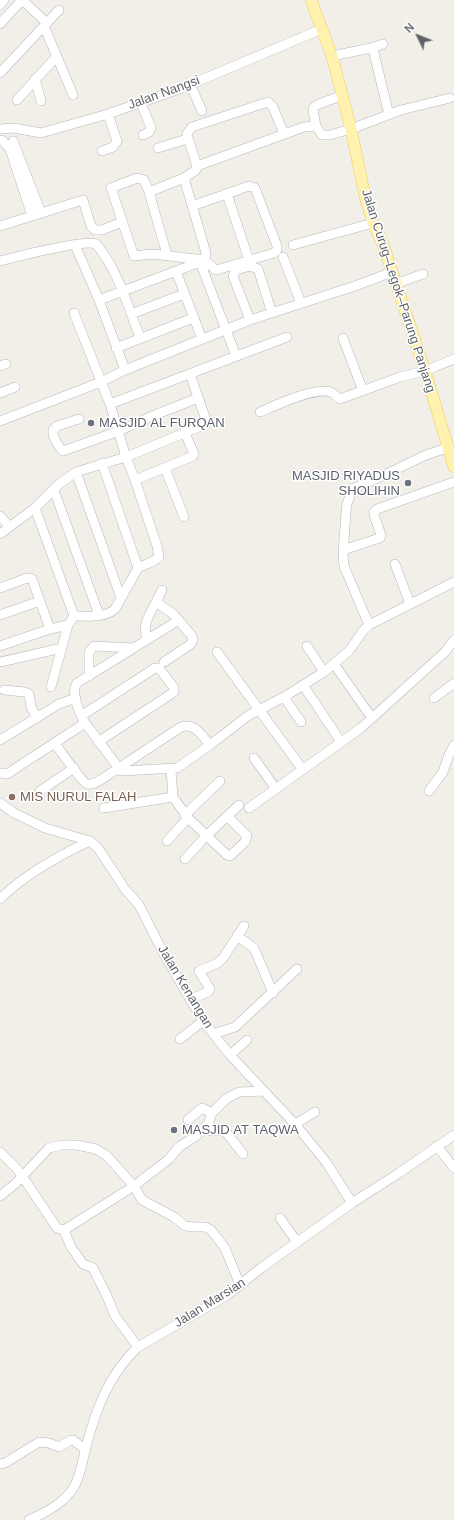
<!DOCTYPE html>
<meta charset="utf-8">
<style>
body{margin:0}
#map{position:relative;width:454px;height:1520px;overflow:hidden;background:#f1efe8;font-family:Arial,sans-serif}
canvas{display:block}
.north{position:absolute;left:398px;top:16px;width:40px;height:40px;-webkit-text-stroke:3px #fff;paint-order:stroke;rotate:313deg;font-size:11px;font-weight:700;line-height:16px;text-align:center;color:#5f6368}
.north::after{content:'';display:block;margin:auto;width:14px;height:18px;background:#5f6368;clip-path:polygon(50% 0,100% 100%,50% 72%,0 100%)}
</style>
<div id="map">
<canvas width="454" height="1520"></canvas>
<div class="north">N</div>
</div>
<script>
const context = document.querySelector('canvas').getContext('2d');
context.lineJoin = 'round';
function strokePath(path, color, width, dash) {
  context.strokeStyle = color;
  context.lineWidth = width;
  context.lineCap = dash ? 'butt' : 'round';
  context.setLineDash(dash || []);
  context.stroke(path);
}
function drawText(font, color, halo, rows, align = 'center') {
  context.font = font + ' Arial,sans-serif';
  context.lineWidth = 3;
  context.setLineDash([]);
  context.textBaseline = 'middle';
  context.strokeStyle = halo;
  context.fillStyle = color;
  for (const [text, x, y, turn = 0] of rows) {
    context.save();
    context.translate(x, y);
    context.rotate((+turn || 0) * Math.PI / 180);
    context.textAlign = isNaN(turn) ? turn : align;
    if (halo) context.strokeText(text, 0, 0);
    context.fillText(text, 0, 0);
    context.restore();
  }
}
const minor = new Path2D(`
 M22 0 47 23
 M0 5 4 0
 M0 24 22 0
 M44 26 73 95
 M372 48 383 44
 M332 56 371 48 373 49 389 115
 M0 73 59 10
 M35 79 41 101
 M190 84 202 111
 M343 95 319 104 314 107 313 110 316 126 322 135H330L351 129 401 110 450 98
 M17 100 57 56
 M141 103 151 128 149 132 143 135
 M0 129 14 128 41 133 108 114 182 88 322 29
 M2 140 10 149 32 216
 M13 141 41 213
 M158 148 187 139
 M102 151 113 147 117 141 108 114
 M197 166 304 127 316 126
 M149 192 184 178 196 170 197 166 187 135 188 132 192 127 268 102 273 107 284 134
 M227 194 249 260
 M0 226 83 200 91 226 95 230H102L122 222
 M75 245 99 300 125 370
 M293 245 373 223
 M167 255 149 192 144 180 137 178 111 188 134 256 152 254 204 260 216 270 274 253 277 250V246L255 188 249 186 192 206
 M283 257 301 303
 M0 261C16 257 84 239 96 244 118 270 128 306 140 338
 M200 262 236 356
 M176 271 202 339
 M395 284 423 274
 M99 300 200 262 205 258 206 253 184 178
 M131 314 184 294
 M250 320 233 276 236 270 250 266 258 269 272 313
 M343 338 363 391
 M116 348 193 318
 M0 366 6 364
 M0 393 15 387
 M110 404 287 337
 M260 412C276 405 314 387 331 392 335 393 336 398 340 399L400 377 425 371 454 359
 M79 419 57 426 53 430C52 437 58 446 63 451L119 431 152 416 198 398
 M0 421 101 382 125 370 250 320 355 286 392 272
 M102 463 138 568
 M165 468 184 517
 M135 480 193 456 194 454 185 433
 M54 490 99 615
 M35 508 74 616
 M0 516 9 526
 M0 534 35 508 59 484 76 472
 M343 550 380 538 381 535 374 515V512L377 509 454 482
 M395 564 410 604
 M0 588 27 578 32 579 50 629
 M121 598 76 472 126 457 206 424V420L190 374
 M156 602 162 590
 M0 615 40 601
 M179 620 77 683C70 693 80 714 85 723L121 771 177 768 210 745
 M369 625 344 566 343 554 346 512 347 504 353 488 365 484 426 455 447 448
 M147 639C142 624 149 616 156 602L173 614 192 636 193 640 191 644 164 662
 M0 646 50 629 68 625 74 616C88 616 105 618 115 609L138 568C145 564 153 563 159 557L157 546 135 480 126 457 110 404 74 313
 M307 646 324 672
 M217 652 303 770
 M0 662 62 648
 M334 664 372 718
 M89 676V652L94 646 132 648
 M303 685 341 742
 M51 687 68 625
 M4 690 25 692 29 694 31 707 37 718
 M284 697 301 722
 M434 698 454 683
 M81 716 155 668H159L174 688V692L98 742
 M0 740 59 704 76 698
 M55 744C60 750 83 783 87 784 93 785 97 782 102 779L181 727C195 722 202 736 210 745L249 715 284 697 324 672 349 651 363 631 369 625 454 582
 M254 758 276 789
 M171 770 173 797
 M0 773 7 774 85 723
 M40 791 74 768
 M429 791 443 772 449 755 454 745
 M0 803 14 813 45 828 90 841 98 848 125 889 139 905 165 956 203 1021 230 1055 295 1124 326 1162 352 1203
 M104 808 173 797 188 818 227 855 230 856 245 842 247 836 227 816
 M249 808 361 728 445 652 454 640
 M185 815 220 781
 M167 841 188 818
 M185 859 206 836 239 805
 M0 899C25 874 58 856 90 841
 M237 936 254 948 273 993
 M191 999 208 992 210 989 199 971 218 963 223 958 244 926
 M213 1034 235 1027 297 969
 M180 1039 203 1021
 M230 1055 247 1040
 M188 1120 202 1108 212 1113
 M295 1124 315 1112
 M203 1130 222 1131 226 1132 243 1154
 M437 1146 454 1168
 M0 1152 18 1170 57 1228 64 1230 134 1186 169 1159 179 1147 196 1136 208 1124 212 1113 226 1099 239 1092 264 1091
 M0 1196 15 1184 49 1148 62 1145H77L96 1149 107 1156 117 1167 134 1186 142 1200 174 1217 185 1226 195 1227H205L211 1230 225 1248 240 1285
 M280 1218 297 1242
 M64 1230 71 1247 83 1264 93 1268 107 1296 115 1316 138 1347
 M0 1464 5 1463 39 1442 49 1443 59 1447 71 1440H73L86 1450
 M29 1520C47 1512 66 1502 75 1485 81 1473 83 1459 86 1447 96 1409 109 1374 138 1347L226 1296 261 1268 352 1203 399 1173 454 1135`);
const major = new Path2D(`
 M311 0 332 56 351 129 365 196 373 223 384 247 425 371 454 467`);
strokePath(minor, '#b5b8bc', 10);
strokePath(major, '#f2c960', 12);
strokePath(minor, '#fff', 9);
strokePath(major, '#fff2af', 11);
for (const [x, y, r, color] of [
 [91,423,4,"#6b7280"],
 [408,483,4,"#6b7280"],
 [12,797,4,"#8d6e63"],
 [174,1130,4,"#6b7280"]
]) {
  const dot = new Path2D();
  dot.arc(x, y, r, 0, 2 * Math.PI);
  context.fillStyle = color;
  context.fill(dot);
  strokePath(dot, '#fff', 1.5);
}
drawText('13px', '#5f6368', '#fff', [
 ["Jalan Nangsi",164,93,-20],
 ["Jalan Curug–Legok–Parung Panjang",398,291,72],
 ["Jalan Kenangan",185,987,59],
 ["Jalan Marsian",210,1303,-32]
]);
drawText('13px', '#5b616d', '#fff', [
 ["MASJID AL FURQAN",99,423],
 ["MASJID RIYADUS",400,476,"right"],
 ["SHOLIHIN",400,491,"right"],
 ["MASJID AT TAQWA",182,1130]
], 'left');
drawText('13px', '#785e54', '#fff', [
 ["MIS NURUL FALAH",20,797]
], 'left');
</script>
